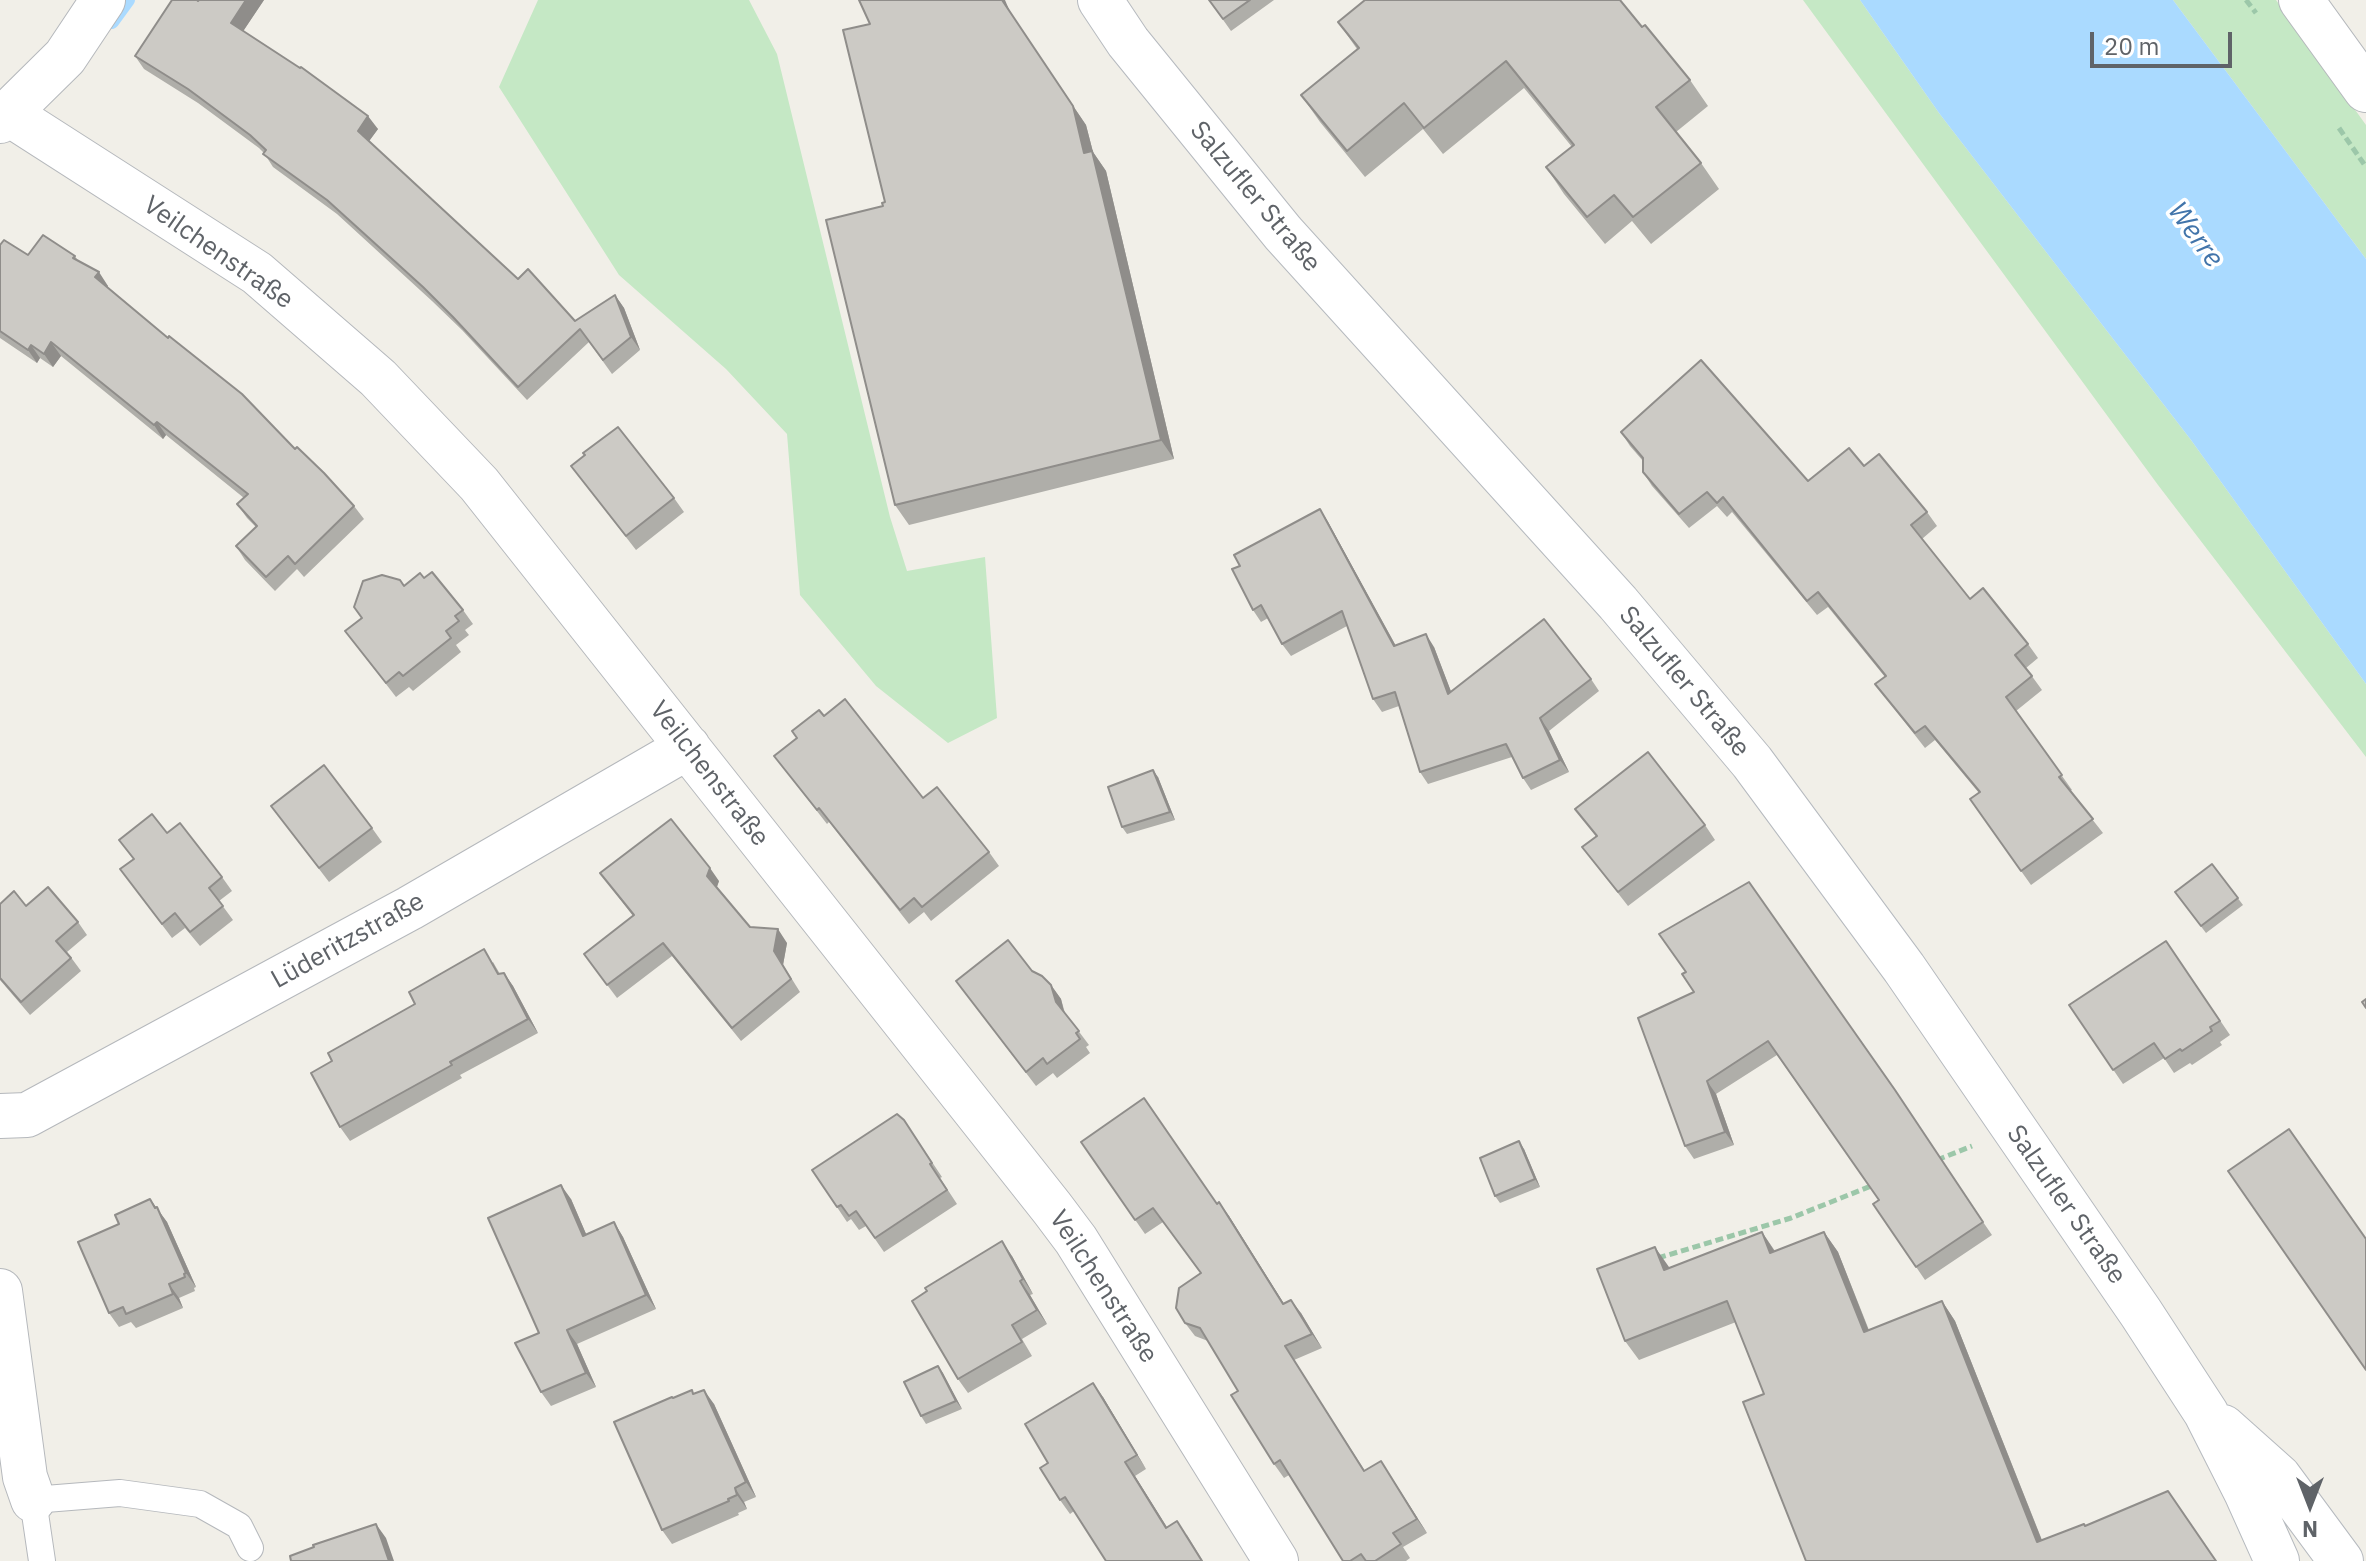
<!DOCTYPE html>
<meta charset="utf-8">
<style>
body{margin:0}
#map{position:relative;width:2366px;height:1561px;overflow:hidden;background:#f1efe8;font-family:"IBM Plex Sans",sans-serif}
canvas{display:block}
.north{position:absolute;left:2270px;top:1465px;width:80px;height:80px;-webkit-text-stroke:6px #fff;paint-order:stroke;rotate:180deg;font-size:22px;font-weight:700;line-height:32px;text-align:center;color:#5f6368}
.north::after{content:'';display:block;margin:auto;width:28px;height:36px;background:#5f6368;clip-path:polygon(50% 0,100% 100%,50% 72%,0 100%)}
.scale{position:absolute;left:2090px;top:32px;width:142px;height:36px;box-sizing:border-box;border:4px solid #5f6368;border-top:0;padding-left:10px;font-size:24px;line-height:28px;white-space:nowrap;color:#5f6368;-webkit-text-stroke:6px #fff;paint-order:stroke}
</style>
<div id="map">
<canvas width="2366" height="1561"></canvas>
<div class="north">N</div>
<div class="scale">20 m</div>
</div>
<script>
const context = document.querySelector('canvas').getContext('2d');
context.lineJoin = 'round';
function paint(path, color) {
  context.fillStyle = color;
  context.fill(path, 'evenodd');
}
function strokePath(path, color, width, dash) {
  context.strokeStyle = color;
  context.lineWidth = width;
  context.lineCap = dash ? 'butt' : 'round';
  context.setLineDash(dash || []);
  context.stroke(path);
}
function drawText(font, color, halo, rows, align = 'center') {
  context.font = font + ' "IBM Plex Sans",sans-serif';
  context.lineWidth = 7;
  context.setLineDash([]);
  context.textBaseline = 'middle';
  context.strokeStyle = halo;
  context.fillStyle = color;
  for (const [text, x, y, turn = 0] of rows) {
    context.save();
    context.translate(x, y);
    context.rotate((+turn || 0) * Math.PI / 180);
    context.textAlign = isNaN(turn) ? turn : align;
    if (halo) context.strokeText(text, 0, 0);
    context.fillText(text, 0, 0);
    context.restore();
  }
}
paint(new Path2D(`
 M538 0H749L777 54 890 517 907 571 985 557 997 718 948 743 876 686 800 595 787 434 726 369 619 275 499 87Z
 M1803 0H1860L1939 113 2191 440 2366 684V757L2158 485Z
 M2173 0H2276L2366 125V259Z`), '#c5e8c5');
paint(new Path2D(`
 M1860 0H2173L2366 259V684L2191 440 1939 113Z`), '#aadaff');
strokePath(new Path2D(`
 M112 22 128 0`), '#aadaff', 14);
const service = new Path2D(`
 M42 1561 33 1500 120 1493 200 1504 239 1526 250 1548`);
const minor = new Path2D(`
 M2301 0 2366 90
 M9 114 257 273 378 378 479 484 1052 1208 1076 1240 1276 1561
 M0 121 65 57 103 0
 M0 1116 27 1115 410 908 688 747
 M0 1291 25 1477 33 1500`);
const secondary = new Path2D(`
 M1100 0 1128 42 1283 233 1618 603 1752 762 1904 968 2141 1313 2206 1413 2246 1492 2277 1561
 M2223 1427 2279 1477 2341 1561`);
strokePath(service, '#b5b8bc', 28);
strokePath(minor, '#b5b8bc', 46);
strokePath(secondary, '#b6babf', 46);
strokePath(new Path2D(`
 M2246 0 2256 13
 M2339 128 2366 167
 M1937 1160 1972 1146
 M1658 1258 1791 1218 1876 1184`), '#9cc7a9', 5, [8, 4]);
strokePath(service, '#fff', 26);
strokePath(minor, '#fff', 44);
strokePath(secondary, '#fff', 44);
paint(new Path2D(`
 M264 0 243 31 378 129 369 141 518 279 575 321 615 295 624 308 640 350 612 374 589 342 527 400 462 330 432 301 337 214 273 167 264 153 259 148 198 103 144 69 135 56 198 1Z
 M1209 0H1274L1231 31Z
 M1011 14 1086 125 1093 152 1106 171 1174 459 909 525 895 505 883 206 885 202 870 24Z
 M1338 22 1642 27 1690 80 1708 106 1676 132 1701 163 1719 189 1651 244 1632 221 1605 244 1564 194 1546 167 1572 147 1524 88 1443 154 1423 129 1365 177 1320 122 1301 95 1357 49Z
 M0 245 28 255 75 256 78 261 108 286 107 287 295 449 354 506 364 519 304 577 297 569 275 591 245 560 236 546 256 527 247 518 237 504 244 498 166 435 163 439 61 356 53 367 40 358 37 363 0 338Z
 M1621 432 1808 481 1864 466 1927 512 1937 526 1922 539 1970 599 2028 644 2038 658 2026 668 2042 690 2016 711 2072 790 2070 791 2103 833 2031 885 1970 799 1979 793 1935 740 1925 748 1875 684 1885 677 1828 607 1817 615 1732 512 1727 517 1717 506 1689 528 1652 486 1643 472V461L1630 446Z
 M571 466 674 498 684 512 636 550Z
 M1320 509 1328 522 1396 646 1434 647 1451 692 1591 679 1599 691 1549 731 1569 772 1531 790 1523 778 1512 757 1428 784 1420 772 1399 706 1382 712 1373 699 1347 626 1291 656 1282 644 1268 618 1261 622 1253 610 1240 566Z
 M424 578 463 610 473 624 465 630 469 635 456 645 461 652 413 691 409 687 396 697 345 631 361 618 354 607Z
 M824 716 989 852 999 866 931 921 924 912 909 924 829 822 827 824 774 756Z
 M1158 777 1175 820 1127 834 1122 827Z
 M271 806 372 828 382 842 329 882Z
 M1575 809 1705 825 1715 840 1628 906 1582 847 1596 836Z
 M167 833 222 877 232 891 219 901 233 920 200 946 185 928 172 938 120 869 133 859 119 840Z
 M2212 864 2243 905 2206 933 2175 892Z
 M600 873 719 881 717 887 750 927 787 943 783 965 800 992 741 1041 672 956 617 998 584 954 633 916Z
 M1749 882 1992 1235 1925 1280 1873 1204 1879 1200 1777 1055 1716 1094 1734 1145 1694 1159 1685 1146 1694 992 1686 972Z
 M0 904 26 906 78 922 87 935 67 952 81 971 30 1015 0 980Z
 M2166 941 2230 1035 2220 1042 2222 1045 2192 1065 2190 1063 2174 1073 2164 1058 2123 1084 2069 1005Z
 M493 962 500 974 504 973 513 986 538 1033 460 1075 462 1078 350 1141 340 1127Z
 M1032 971 1051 985 1061 999 1065 1013 1089 1045 1086 1047 1090 1053 1057 1078 1053 1073 1036 1086 956 981Z
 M904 1120 942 1177 940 1178 957 1204 884 1252 866 1226 859 1230 851 1219 847 1222 812 1170Z
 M1081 1142 1217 1204 1229 1216 1284 1304 1301 1313 1322 1348 1294 1360 1365 1471 1381 1461 1427 1533 1403 1547 1410 1558 1406 1561H1343L1289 1475 1284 1478 1274 1464 1238 1391 1208 1341 1195 1336 1185 1323 1201 1274 1163 1222 1145 1234Z
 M1524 1149 1540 1187 1500 1203 1495 1196Z
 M150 1199 167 1222 196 1287 194 1288 195 1291 179 1298 183 1308 136 1328 131 1322 119 1327 109 1313 119 1224Z
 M571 1199 586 1234 614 1222 623 1237 656 1309 577 1344 596 1387 551 1406 541 1392 539 1333Z
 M1762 1232 1775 1251 1824 1232 1838 1252 1869 1330 1942 1301 1955 1321 2042 1540 2085 1526 2216 1561H1806L1764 1394 1736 1322 1639 1360 1625 1341 1669 1268Z
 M1012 1256 1033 1294 1030 1295 1047 1324 1022 1339 1032 1356 968 1393 958 1379Z
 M938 1366 962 1409 926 1424 921 1416Z
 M692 1390 694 1394 714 1404 756 1497 744 1502 747 1509 738 1513 739 1515 672 1544 662 1530 673 1398Z
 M1103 1397 1146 1469 1135 1476 1167 1527 1187 1535 1203 1561H1106L1074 1511 1070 1514 1060 1500 1048 1463Z`), '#afaea9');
paint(new Path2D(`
 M246 0H264L240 36 231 23Z
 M1002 0H1005L1011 14 1086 125 1093 152 1106 171 1174 459 1161 440 1084 153Z
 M368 116 378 129 367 144 358 131Z
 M99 272 108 286 105 291 95 277Z
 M615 295 624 308 640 350 631 337Z
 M51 342 61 356 53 367 44 354Z
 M31 345 40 358 37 363 28 350Z
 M157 422 166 435 163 439 154 425Z
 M1320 509 1328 522 1403 659 1394 646Z
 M1426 634 1434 647 1457 707 1448 694Z
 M1540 718 1549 731 1569 772 1560 760Z
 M1153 770 1158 777 1175 820 1170 812Z
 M710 868 719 881 716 889 707 876Z
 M778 929 787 943 783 965 800 992 774 951Z
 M504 973 513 986 538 1033 528 1019Z
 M1051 985 1061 999 1065 1016 1056 1002Z
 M1707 1081 1716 1094 1734 1145 1725 1132Z
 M1519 1141 1524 1149 1540 1187 1535 1179Z
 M561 1185 571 1199 593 1250 583 1236Z
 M150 1199 167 1222 196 1287 186 1273Z
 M1219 1202 1229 1216 1293 1318 1283 1304Z
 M614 1222 623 1237 656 1309 646 1295Z
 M1762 1232 1775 1252 1770 1253Z
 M1824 1232 1838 1252 1877 1352 1864 1332Z
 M1002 1241 1012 1256 1033 1294 1023 1279Z
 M1655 1247 1669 1267 1678 1290 1664 1270Z
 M1020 1281 1030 1295 1047 1324 1037 1310Z
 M169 1284 179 1298 183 1308 173 1294Z
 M1291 1300 1301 1313 1322 1348 1312 1334Z
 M1942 1301 1955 1321 2050 1561 2037 1542Z
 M567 1330 577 1344 596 1387 586 1373Z
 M938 1366 943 1373 962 1409 956 1401Z
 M1093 1383 1103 1397 1146 1469 1137 1455Z
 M704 1390 714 1404 756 1497 746 1482Z
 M1381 1461 1390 1475 1427 1533 1417 1519Z
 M1125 1462 1135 1476 1176 1542 1166 1528Z
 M735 1488 744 1502 747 1509 737 1495Z
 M376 1524 386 1538 394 1561H389Z`), '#8f8d8a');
const building = new Path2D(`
 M172 0H197L198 1 199 0H246L231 23 300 68 301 67 368 116 358 131 518 279 528 269 575 321 615 295 631 337 603 360 580 329 518 387 453 317 423 287 327 200 263 154 266 150 250 135 188 89 135 56Z
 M859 0H1002L1073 106 1084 153 1092 151 1161 440 895 505 826 220 883 206 882 203 885 202 843 30 870 24Z
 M1209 0H1250L1223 19Z
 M1365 0H1620L1642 27 1645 25 1690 80 1656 107 1701 163 1633 217 1614 195 1587 217 1546 167 1574 145 1506 61 1424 128 1404 103 1347 151 1301 95 1359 48 1338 22Z
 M43 235 75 256 73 258 99 272 95 277 168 338 169 336 242 394 295 449 297 447 324 473 354 506 295 564 288 556 266 577 236 546 257 526 237 504 248 494 157 422 154 425 51 342 44 354 31 345 28 350 0 331V245L4 240 28 255Z
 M1701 360 1808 481 1849 448 1864 466 1879 454 1927 512 1911 525 1970 599 1983 588 2028 644 2015 655 2032 676 2006 697 2062 775 2059 777 2093 819 2021 871 1970 799 1980 792 1925 726 1915 733 1875 684 1886 676 1818 592 1807 601 1723 497 1717 503 1707 492 1679 514 1643 472V458L1621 432Z
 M618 427 674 498 626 536 571 466 585 455 583 453Z
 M1320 509 1394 646 1426 634 1448 694 1544 619 1591 679 1540 718 1560 760 1523 778 1506 744 1420 772 1395 692 1373 699 1342 611 1282 644 1261 605 1253 610 1232 569 1240 566 1234 555Z
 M432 572 463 610 455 616 459 621 446 631 451 638 403 676 399 672 386 683 345 631 362 618 354 607 363 581 382 575 400 580 404 586 420 573 424 578Z
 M845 699 923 798 937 787 989 852 922 907 914 898 900 910 819 808 817 810 774 756 797 738 792 731 819 710 824 716Z
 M1648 752 1705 825 1618 892 1582 847 1597 836 1575 809Z
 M324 765 372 828 319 868 271 806Z
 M1153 770 1170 812 1122 827 1108 787Z
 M152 814 167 833 180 823 222 877 209 888 223 906 190 932 175 913 162 924 120 869 134 859 119 840Z
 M671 819 710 868 707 876 750 927 778 929 774 951 791 979 732 1028 663 943 607 985 584 954 634 915 600 873Z
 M2212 864 2238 898 2201 926 2175 892Z
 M1749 882 1895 1090 1983 1222 1916 1267 1873 1204 1879 1200 1768 1041 1707 1081 1725 1132 1685 1146 1638 1018 1694 992 1682 974 1686 972 1659 934Z
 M48 887 78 922 56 941 71 958 21 1002 0 978V904L14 891 26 906Z
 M1008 940 1032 971 1042 976 1051 985 1056 1002 1079 1031 1076 1033 1080 1039 1047 1064 1043 1058 1026 1072 956 981Z
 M2166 941 2220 1021 2210 1027 2212 1031 2182 1051 2180 1049 2165 1059 2154 1043 2113 1070 2069 1005Z
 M484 949 498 974 504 973 528 1019 450 1062 452 1065 340 1127 311 1073 332 1061 328 1053 415 1004 409 992Z
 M2366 999V1008L2362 1002Z
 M1144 1098 1217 1204 1219 1202 1283 1304 1291 1300 1312 1334 1285 1346 1364 1471 1381 1461 1417 1519 1393 1533 1401 1544 1375 1561H1366L1361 1554 1350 1561H1343L1280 1460 1274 1464 1231 1395 1238 1391 1200 1328 1185 1323 1176 1308 1179 1288 1201 1273 1153 1208 1135 1220 1081 1142Z
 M897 1114 904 1120 932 1163 930 1164 947 1190 875 1238 856 1211 849 1216 841 1205 837 1207 812 1170Z
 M2289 1129 2366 1239V1370L2228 1171Z
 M1519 1141 1535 1179 1495 1196 1480 1158Z
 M561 1185 583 1236 614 1222 646 1295 567 1330 586 1373 541 1392 515 1343 539 1333 488 1218Z
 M150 1199 155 1208 157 1207 186 1273 184 1274 185 1277 169 1284 173 1294 126 1314 123 1307 109 1313 78 1242 119 1224 115 1215Z
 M1762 1232 1770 1253 1824 1232 1864 1332 1942 1301 2037 1542 2084 1524 2085 1526 2168 1491 2216 1561H1806L1743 1402 1764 1394 1727 1301 1625 1341 1597 1269 1655 1247 1664 1270Z
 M1002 1241 1023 1279 1020 1281 1037 1310 1012 1325 1022 1342 958 1379 912 1301 927 1291 925 1288Z
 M938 1366 956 1401 921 1416 904 1382Z
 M1093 1383 1137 1455 1125 1462 1166 1528 1177 1521 1202 1561H1106L1065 1497 1060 1500 1040 1468 1048 1463 1025 1424Z
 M692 1390 693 1394 704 1390 746 1482 735 1488 737 1495 728 1499 729 1501 662 1530 614 1422 672 1397 673 1398Z
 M376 1524 389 1561H291L290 1556 314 1547 313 1545Z`);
paint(building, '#cccac5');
strokePath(building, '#8f8d8a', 2);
drawText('26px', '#5f6368', '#fff', [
 ["Salzufler Straße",1255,197,50],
 ["Veilchenstraße",218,253,35],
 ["Salzufler Straße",1684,682,50],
 ["Veilchenstraße",709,774,52],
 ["Lüderitzstraße",348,941,-29],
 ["Salzufler Straße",2066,1205,55],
 ["Veilchenstraße",1103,1287,57]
]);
drawText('italic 28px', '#4174aa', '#fff', [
 ["Werre",2195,235,54]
]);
</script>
